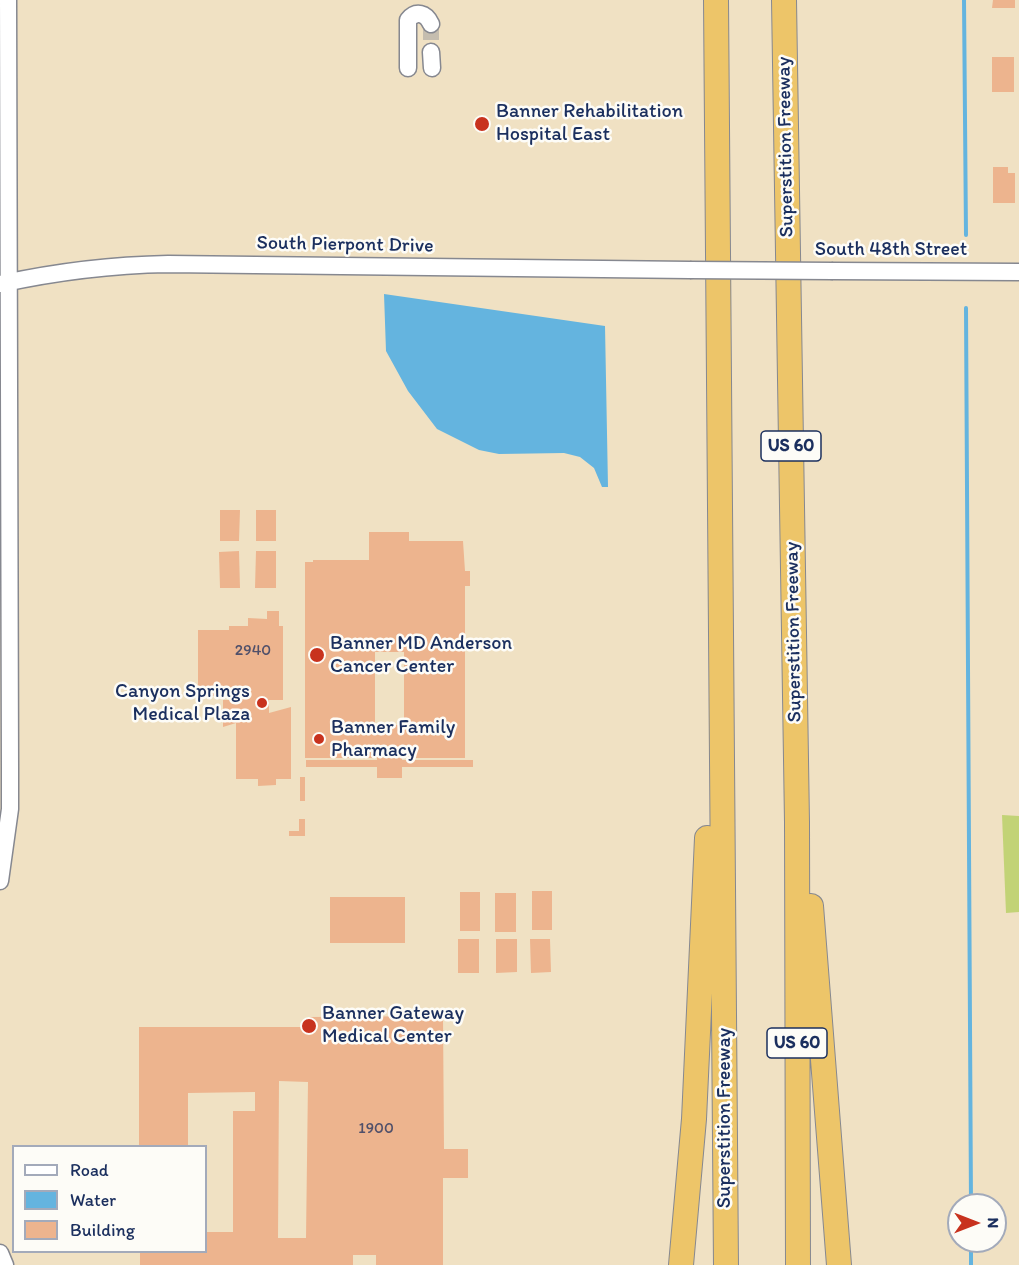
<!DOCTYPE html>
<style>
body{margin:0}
#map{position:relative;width:1019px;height:1265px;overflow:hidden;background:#f0e1c3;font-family:Itim,sans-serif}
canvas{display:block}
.legend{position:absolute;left:12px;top:1145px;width:195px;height:108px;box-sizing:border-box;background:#fdfcf7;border:2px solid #a3aaba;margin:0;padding:8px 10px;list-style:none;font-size:18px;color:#1b2f5e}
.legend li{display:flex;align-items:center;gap:12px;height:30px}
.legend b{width:30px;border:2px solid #a3aaba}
.north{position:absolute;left:947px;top:1193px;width:60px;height:60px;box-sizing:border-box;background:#fdfcf7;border:2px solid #a3aaba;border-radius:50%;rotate:90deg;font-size:16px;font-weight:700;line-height:24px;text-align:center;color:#1b2f5e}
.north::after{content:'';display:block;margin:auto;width:21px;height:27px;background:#c8321e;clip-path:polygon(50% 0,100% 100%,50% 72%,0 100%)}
</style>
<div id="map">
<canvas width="1019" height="1265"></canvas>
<ul class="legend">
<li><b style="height:8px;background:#fff"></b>Road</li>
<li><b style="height:16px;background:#64b4df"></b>Water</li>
<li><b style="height:16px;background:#edb48e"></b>Building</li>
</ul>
<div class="north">N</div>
</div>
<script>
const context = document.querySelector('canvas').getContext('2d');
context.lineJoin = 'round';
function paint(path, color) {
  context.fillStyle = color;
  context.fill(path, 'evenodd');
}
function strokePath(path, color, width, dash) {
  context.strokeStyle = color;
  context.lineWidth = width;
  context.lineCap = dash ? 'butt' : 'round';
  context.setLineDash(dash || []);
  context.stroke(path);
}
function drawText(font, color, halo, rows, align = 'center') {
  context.font = font + ' Itim,sans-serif';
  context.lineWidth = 5;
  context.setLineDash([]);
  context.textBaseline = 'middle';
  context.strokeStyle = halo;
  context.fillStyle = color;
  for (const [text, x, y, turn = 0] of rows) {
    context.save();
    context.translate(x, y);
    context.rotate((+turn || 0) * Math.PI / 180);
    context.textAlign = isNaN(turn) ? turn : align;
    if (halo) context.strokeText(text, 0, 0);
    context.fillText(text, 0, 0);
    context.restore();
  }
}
paint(new Path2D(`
 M1002 815 1019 816V912L1006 913Z`), '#c2d376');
paint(new Path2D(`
 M384 294 605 326 608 487H602L594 468 580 457 564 453 499 454 479 450 437 429 408 391 386 351Z`), '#64b4df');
strokePath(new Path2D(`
 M964 0 966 235
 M966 308 971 1205
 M971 1241V1265`), '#64b4df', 4);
paint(new Path2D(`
 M993 0H1015V8H992Z
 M992 57H1014V92H992Z
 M993 167H1008V173H1015V203H993Z
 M220 510H240L239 541H220Z
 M256 510H276V541H256Z
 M369 532H409V541H463L465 571H470V586H465V758H402V760H473V767H402V778H377V767H306V760H377V758H305V562H313V560H369ZM375 652H404V725H375Z
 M239 551 240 588H220L219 552Z
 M256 551H276V588H255Z
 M267 611H279V626H283V700H269V713L291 707V779H276V785L258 786V779H236V723L223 727V700H229V696H198V630H229V626H248V618L267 619Z
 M300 777H305V801H300Z
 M299 819H305V836H289V831H299Z
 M532 891H552V930H532Z
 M460 892H480V931H460Z
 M495 893H516V932H495Z
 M330 897H405V943H330Z
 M458 939H479V973H458Z
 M496 939H517V972L496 973Z
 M530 939H550L551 972 531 973Z
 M443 1016 444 1149H468V1178H443V1265H376V1255H353V1265H140V1252H206V1232H233V1111H255V1092L188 1093V1146H139V1027H309V1017ZM279 1081 308 1082 306 1238H278Z`), '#edb48e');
strokePath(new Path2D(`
 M431 24V52`), '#c5bdaf', 16, [16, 8]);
const minor = new Path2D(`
 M431 52 432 68
 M408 68V20C416 10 426 13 431 24
 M833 271 1019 272
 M0 284C55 272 111 265 168 264L690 270
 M0 881 10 809V767L8 0
 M0 1253 5 1265`);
const highway = new Path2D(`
 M716 0 726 1265
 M784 0 797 822 798 1265
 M811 906 839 1265
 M681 1265 694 1119 707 838`);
strokePath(minor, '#868890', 19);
strokePath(highway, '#868890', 26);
strokePath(minor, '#fff', 16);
strokePath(highway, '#edc569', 24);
const minorBridge = new Path2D(`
 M690 270 833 271`);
strokePath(minorBridge, '#868890', 19, []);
strokePath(minorBridge, '#fff', 16);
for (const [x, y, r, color] of [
 [482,124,8,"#c8321e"],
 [317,655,8,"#c8321e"],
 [262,703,6,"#c8321e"],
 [319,739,6,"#c8321e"],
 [309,1026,8,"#c8321e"]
]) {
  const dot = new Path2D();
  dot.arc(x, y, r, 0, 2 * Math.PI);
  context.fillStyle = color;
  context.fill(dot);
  strokePath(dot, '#fdfcf7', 2);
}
drawText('16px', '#50506a', null, [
 ["2940",253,651],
 ["1900",376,1129]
]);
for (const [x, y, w] of [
 [791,446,60],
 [797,1043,60]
]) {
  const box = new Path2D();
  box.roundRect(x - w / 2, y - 15, w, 30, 4.5);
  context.fillStyle = '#fdfcf7';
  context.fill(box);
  strokePath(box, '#1b2f5e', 1.5);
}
drawText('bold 18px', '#1b2f5e', null, [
 ["US 60",791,446],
 ["US 60",797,1043]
]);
drawText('20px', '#1b2f5e', '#fdfcf7', [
 ["Banner Rehabilitation",496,112],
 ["Hospital East",496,135],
 ["Banner MD Anderson",330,644],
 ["Cancer Center",330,667],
 ["Canyon Springs",250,692,"right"],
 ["Medical Plaza",250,715,"right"],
 ["Banner Family",331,728],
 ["Pharmacy",331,751],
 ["Banner Gateway",322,1014],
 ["Medical Center",322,1037]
], 'left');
drawText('20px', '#1b2f5e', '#fdfcf7', [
 ["Superstition Freeway",786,147,-91],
 ["South Pierpont Drive",345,245,1],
 ["South 48th Street",891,250],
 ["Superstition Freeway",794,632,-91],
 ["Superstition Freeway",725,1118,-90]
]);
</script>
